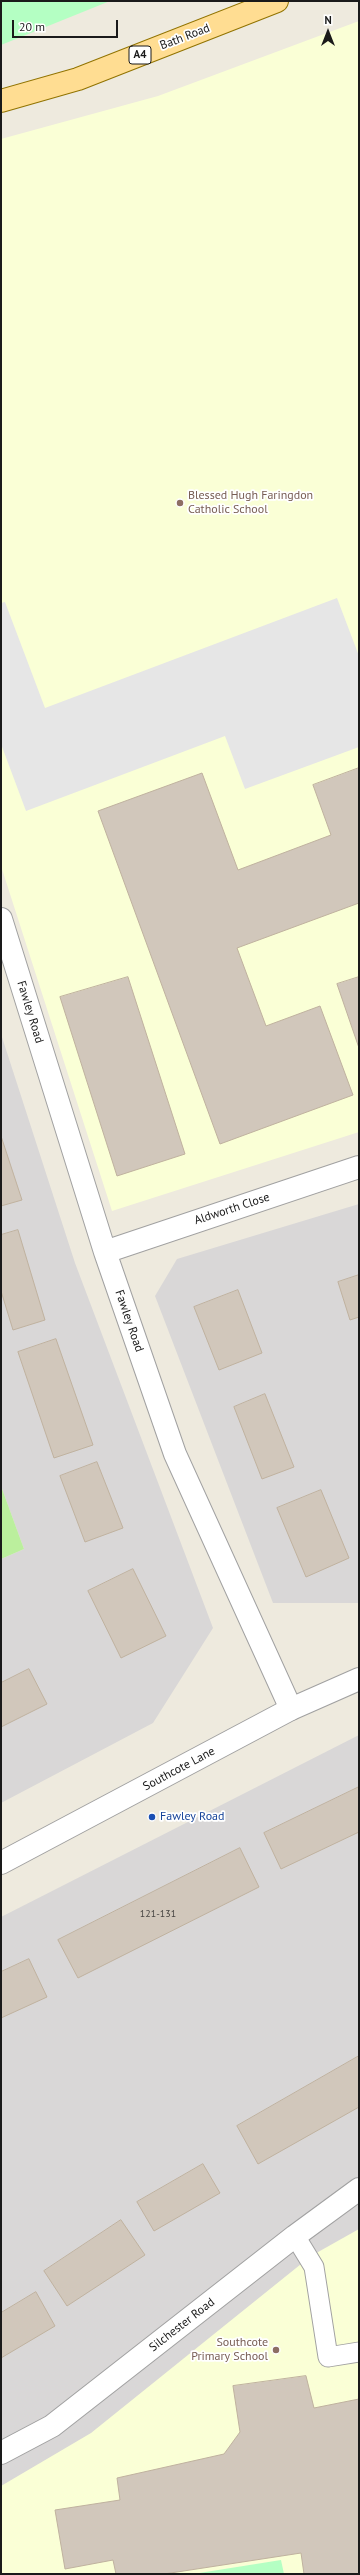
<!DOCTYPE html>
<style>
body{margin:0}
#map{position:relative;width:360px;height:2575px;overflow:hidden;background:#eeeade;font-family:"PT Sans",sans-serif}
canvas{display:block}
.frame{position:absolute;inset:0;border:2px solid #1a1a1a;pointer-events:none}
.north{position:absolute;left:308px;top:12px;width:40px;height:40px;-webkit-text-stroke:3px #fff;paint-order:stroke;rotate:0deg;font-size:11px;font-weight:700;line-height:16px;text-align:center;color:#1a1a1a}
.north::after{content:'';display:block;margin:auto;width:14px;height:18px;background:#1a1a1a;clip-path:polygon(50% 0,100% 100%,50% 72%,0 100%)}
.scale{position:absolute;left:12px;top:20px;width:106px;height:18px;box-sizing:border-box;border:2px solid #1a1a1a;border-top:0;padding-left:5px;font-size:12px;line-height:14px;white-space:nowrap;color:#1a1a1a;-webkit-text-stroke:3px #fff;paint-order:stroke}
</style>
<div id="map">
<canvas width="360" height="2575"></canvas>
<div class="frame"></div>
<div class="north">N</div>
<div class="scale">20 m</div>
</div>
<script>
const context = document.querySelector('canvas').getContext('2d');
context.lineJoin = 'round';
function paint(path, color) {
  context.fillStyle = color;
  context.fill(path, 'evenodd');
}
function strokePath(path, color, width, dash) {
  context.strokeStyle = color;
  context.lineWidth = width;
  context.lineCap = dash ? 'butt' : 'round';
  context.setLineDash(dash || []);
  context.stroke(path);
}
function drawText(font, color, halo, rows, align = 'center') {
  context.font = font + ' "PT Sans",sans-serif';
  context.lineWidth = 3.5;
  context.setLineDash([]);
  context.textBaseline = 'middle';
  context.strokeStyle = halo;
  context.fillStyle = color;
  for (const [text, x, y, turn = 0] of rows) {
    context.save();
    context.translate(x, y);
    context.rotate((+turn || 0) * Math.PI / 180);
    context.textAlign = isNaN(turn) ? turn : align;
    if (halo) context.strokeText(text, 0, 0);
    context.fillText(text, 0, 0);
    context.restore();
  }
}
paint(new Path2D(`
 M1 1034 75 1263 213 1628 153 1723 1 1803V1559L24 1549 1 1486Z
 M359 1204V1603H273L155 1296 177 1259Z
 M359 1735V2574H1V1917Z`), '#d9d7d7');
paint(new Path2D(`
 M359 21V1132L112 1211 1 866V139L158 96Z
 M359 2229V2574H1V2486L91 2433 311 2256Z`), '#faffd6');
paint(new Path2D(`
 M1 1486 24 1549 1 1559Z`), '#bbef9d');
paint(new Path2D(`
 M1 1H110L1 45Z
 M281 2560 284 2574H193Z`), '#b4ffc3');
paint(new Path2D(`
 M337 598 359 656V747L245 789 225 736 26 811 1 744V603L5 602 45 708Z`), '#e6e6e6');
const building = new Path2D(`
 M359 768V903L237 948 266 1026 320 1006 353 1095 220 1144 98 811 202 773 238 870 331 835 313 785Z
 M128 977 185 1154 117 1176 60 997Z
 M359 977V1048L337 984Z
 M1 1136 22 1200 1 1206Z
 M18 1230 45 1320 13 1330 1 1291V1235Z
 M359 1275V1317L350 1320 338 1282Z
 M238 1290 262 1353 219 1370 194 1307Z
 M56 1339 93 1445 54 1458 18 1352Z
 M265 1394 294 1467 262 1479 234 1407Z
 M97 1462 123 1528 85 1542 60 1476Z
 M321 1490 349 1558 306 1577 277 1508Z
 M133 1569 166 1636 121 1658 88 1591Z
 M29 1669 47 1704 1 1727V1683Z
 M359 1787V1832L281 1869 264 1833Z
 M240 1848 259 1887 78 1978 58 1940Z
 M29 1959 47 1997 1 2018V1972Z
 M359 2056V2107L258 2164 237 2126Z
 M203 2164 220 2193 154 2231 137 2202Z
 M121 2220 145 2255 67 2306 44 2271Z
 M36 2292 55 2326 1 2358V2313Z
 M306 2376 314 2408 359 2399V2574H304L301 2553 164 2574H116L113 2560 65 2569 55 2510 120 2500 117 2478 224 2454 240 2432 233 2386Z`);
paint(building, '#d1c7bb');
strokePath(building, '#c0b29f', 1);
const service = new Path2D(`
 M295 2236 314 2267 328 2357 359 2352`);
const minor = new Path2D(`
 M1 919 105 1252 175 1454 291 1709
 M105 1252 359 1167
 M1 2453 52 2426 295 2236 359 2189`);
const tertiary = new Path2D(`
 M1 1863 291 1709 359 1679`);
const primary = new Path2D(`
 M1 101 78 79 277 1`);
strokePath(service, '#a1a1a1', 21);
strokePath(minor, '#a1a1a1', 24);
strokePath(tertiary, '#a1a1a1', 24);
strokePath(primary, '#917300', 24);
strokePath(service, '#fff', 19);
strokePath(minor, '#fff', 22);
strokePath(tertiary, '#fff', 22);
strokePath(primary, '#ffdd92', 22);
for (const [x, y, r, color] of [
 [180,503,4,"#8d6e63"],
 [152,1817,4,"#1a4fb4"],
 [276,2350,4,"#8d6e63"]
]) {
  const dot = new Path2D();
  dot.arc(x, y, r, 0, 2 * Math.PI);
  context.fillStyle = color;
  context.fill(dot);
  strokePath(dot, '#fff', 1.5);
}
drawText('10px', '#484542', null, [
 ["121-131",158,1914]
]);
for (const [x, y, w] of [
 [140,55,22]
]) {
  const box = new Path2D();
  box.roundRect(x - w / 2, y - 9, w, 18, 3);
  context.fillStyle = '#fff';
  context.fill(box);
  strokePath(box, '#1a1a1a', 1);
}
drawText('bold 11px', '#1a1a1a', null, [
 ["A4",140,55]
]);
drawText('12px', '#1a1a1a', '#fff', [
 ["Bath Road",185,37,-21],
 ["Fawley Road",30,1012,73],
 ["Aldworth Close",232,1209,-18],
 ["Fawley Road",129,1321,71],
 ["Southcote Lane",179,1769,-28],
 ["Silchester Road",182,2325,-38]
]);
drawText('12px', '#785e54', '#fff', [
 ["Blessed Hugh Faringdon",188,496],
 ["Catholic School",188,510],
 ["Southcote",268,2343,"right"],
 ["Primary School",268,2357,"right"]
], 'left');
drawText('12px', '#164399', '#fff', [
 ["Fawley Road",160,1817]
], 'left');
</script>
